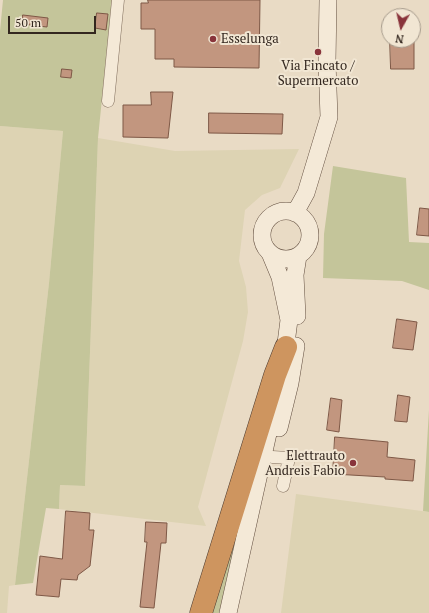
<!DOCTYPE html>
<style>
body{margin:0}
#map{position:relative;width:429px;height:613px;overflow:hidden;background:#e9dbc5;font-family:"PT Serif",serif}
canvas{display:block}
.north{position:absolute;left:381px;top:8px;width:40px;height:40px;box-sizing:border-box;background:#f1e6d3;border:1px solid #a59a8b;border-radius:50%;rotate:188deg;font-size:11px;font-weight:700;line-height:16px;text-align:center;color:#33271f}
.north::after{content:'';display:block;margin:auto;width:14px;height:18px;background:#89343b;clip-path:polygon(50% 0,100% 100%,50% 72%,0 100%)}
.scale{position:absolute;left:8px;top:16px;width:88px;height:18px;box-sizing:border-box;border:2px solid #33271f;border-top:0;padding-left:5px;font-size:12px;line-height:14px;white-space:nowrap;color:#33271f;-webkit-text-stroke:3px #f1e6d3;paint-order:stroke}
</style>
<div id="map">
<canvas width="429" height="613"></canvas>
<div class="north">N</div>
<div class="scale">50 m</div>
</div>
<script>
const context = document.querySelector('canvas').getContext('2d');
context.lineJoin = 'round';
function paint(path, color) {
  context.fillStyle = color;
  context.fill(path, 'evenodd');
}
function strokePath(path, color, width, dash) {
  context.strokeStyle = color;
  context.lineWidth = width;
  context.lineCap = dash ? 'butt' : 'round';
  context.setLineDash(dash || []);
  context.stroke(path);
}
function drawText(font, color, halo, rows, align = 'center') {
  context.font = font + ' "PT Serif",serif';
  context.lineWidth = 4;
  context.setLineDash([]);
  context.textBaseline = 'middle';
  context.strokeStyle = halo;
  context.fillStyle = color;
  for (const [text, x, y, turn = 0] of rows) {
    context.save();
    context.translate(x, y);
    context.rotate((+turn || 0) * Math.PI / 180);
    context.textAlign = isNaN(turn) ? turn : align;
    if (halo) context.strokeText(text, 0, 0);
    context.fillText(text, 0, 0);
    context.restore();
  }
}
paint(new Path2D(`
 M0 126 63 131 49 283 15 585 9 586 7 613H0Z
 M98 138 175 151 299 149 280 188 262 195 245 210 239 261 246 287 248 312 243 341 198 507 206 526 59 509 60 485 85 486Z
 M296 494 429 512V613H281Z`), '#ddd3b3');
paint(new Path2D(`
 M3 0H112L98 138 85 486 60 485 59 509 46 508 33 583 15 585 49 283 63 131 0 126V31Z
 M333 166 406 178 409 242 429 243V290L402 281 323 278 324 234Z
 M429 410V512L423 511Z
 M249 482 219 613H206Z`), '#c4c59a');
const building = new Path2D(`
 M148 0H260L259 68 174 67V59H155V29H141V3H148Z
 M97 13 108 14 106 30 95 28Z
 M23 15 48 18 47 27 22 24Z
 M390 40H414V69H391Z
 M62 69 72 70 71 78 61 77Z
 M151 92H173L168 138 123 137V105H151Z
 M209 113 283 114 282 134 209 133Z
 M420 208 429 209V236L417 235Z
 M397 319 417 322 413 350 393 348Z
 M398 395 410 397 407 422 395 421Z
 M331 398 342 400 339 432 327 430Z
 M335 437 388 442 387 457 415 460 413 481 385 479V477L333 474Z
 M66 511 90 513 89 530H94L90 566 78 575 77 580 61 579 59 597 36 595 40 556 62 559Z
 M146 522 167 523 166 543H161L154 608 140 607 147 542H145Z`);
paint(building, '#c2967f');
strokePath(building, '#7e5846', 1);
const street = new Path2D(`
 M108 101 118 0
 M272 457 289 458 283 486`);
const secondary = new Path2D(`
 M262 235a24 24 0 1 1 48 0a24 24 0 1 1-48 0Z
 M295 213 306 193 329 117 327 62 328 0
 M270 253 280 277 289 320 284 359
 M297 316 295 275 298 256
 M279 428 290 383 296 346
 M228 613 273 411`);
const highway = new Path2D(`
 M201 613 275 375 286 347`);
strokePath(street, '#816e5d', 13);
strokePath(secondary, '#634f40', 18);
strokePath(highway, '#503d31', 23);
strokePath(street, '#f4e9d7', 12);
strokePath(secondary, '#f4e9d7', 17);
strokePath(highway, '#ce955f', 22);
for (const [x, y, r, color] of [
 [213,39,4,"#89343b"],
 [318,52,4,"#89343b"],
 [353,463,4,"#89343b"]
]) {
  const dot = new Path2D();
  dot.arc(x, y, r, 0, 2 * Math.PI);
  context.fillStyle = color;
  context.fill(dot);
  strokePath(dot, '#f1e6d3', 1.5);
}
drawText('13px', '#33271f', '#f1e6d3', [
 ["Esselunga",221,39],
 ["Via Fincato /",318,66,"center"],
 ["Supermercato",318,81,"center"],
 ["Elettrauto",345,456,"right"],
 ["Andreis Fabio",345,471,"right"]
], 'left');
</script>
